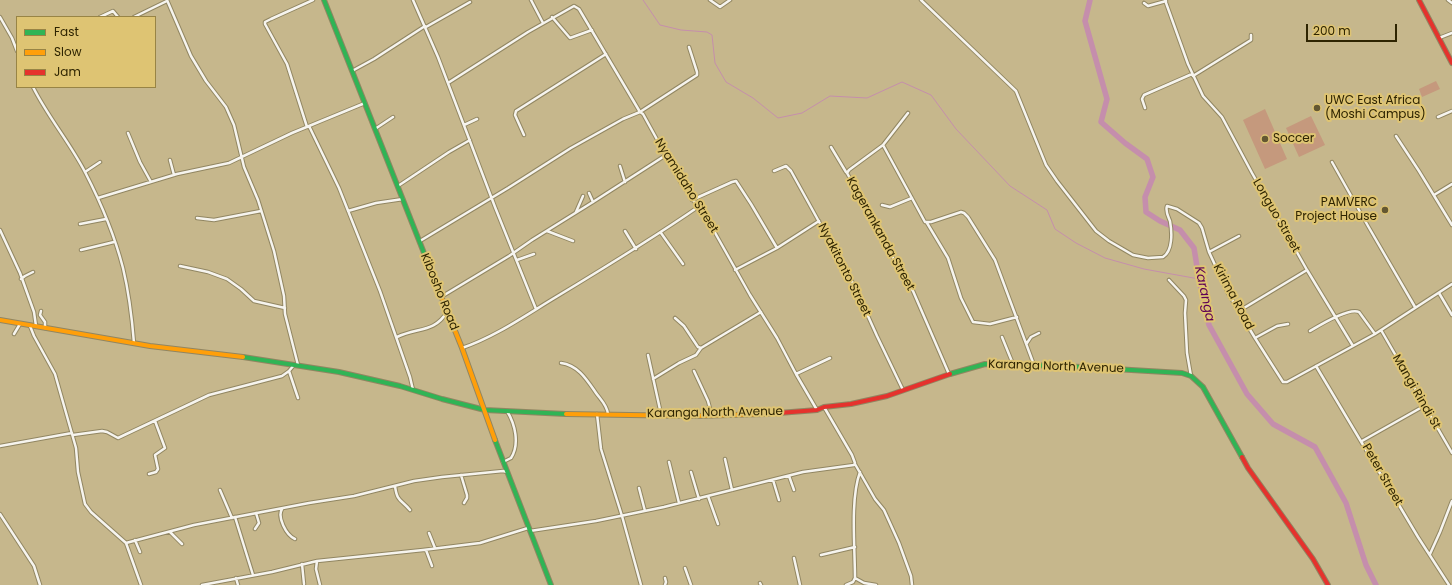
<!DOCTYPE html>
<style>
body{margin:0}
#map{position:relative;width:1452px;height:585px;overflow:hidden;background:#c6b78c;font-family:Poppins,sans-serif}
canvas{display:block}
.legend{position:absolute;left:16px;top:16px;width:140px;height:72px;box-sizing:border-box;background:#dec473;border:1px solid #988445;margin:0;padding:5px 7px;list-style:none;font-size:12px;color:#2e2401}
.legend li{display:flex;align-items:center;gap:8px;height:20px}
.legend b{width:20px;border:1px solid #988445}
.scale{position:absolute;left:1306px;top:24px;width:91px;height:18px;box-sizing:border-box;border:2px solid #2e2401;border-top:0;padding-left:5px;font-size:12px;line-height:14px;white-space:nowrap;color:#2e2401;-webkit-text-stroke:3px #dec473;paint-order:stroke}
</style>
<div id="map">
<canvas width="1452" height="585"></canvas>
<ul class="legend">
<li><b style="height:5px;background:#30b455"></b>Fast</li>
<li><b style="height:5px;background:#ff9f0a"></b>Slow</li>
<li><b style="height:5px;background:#e5322d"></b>Jam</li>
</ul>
<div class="scale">200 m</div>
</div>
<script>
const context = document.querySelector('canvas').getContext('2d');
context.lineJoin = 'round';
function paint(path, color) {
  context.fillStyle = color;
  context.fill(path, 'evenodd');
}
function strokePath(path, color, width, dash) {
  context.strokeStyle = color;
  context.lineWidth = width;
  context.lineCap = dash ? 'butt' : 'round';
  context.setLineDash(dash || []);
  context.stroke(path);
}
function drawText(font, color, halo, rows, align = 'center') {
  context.font = font + ' Poppins,sans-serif';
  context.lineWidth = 4;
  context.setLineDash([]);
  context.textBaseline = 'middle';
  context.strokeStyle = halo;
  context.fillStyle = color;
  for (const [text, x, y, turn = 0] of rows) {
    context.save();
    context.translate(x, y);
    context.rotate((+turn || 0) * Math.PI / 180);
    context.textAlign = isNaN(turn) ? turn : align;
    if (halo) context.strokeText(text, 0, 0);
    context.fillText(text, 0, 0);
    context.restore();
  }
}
paint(new Path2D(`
 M1436 81 1440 89 1422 97 1419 89Z
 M1265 109 1287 159 1265 169 1243 120Z
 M1311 116 1325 145 1299 157 1286 128Z`), '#c5997d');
strokePath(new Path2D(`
 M643 0 660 25 681 30 707 32 712 35 715 63 726 82 753 98 778 118 802 113 830 96 867 98 902 82 931 95 956 129 1010 186 1047 210 1055 229 1076 243 1105 258 1144 269 1199 279`), '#c58eac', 1);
strokePath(new Path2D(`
 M1090 0 1085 21 1107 99 1101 122 1125 143 1147 159 1153 177 1145 197 1146 212 1160 221 1180 230 1194 248 1199 279 1209 325 1247 394 1273 424 1315 447 1346 503 1366 565 1376 585`), '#c58eac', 5.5);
const street = new Path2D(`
 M167 0 191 56 206 81 226 107 234 125 244 167 258 200 274 251 284 296 285 314 298 365
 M413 0 438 57 495 207 536 309
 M531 0 543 23
 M710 0 720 7 730 0
 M921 0 1016 91 1046 165 1057 181 1096 231 1109 241 1133 255 1148 258 1163 257C1173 251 1172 232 1170 221 1168 216 1165 211 1167 206L1177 209 1199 223 1202 228 1209 252 1228 293 1255 338 1283 382H1287L1375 334 1452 284
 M1165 0 1188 64 1203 96 1222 117 1252 173 1307 270 1353 346
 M1448 0 1452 3
 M1144 3 1148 6 1166 1
 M0 17 12 38 17 51
 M100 17 113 11 118 17
 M134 17 167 1
 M552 17 570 38 592 30
 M426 27 470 2
 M1439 38 1452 33
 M352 71 374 59 425 26
 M1193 76 1251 40V35
 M448 83 528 32 574 6 579 9 640 112 697 75V72L689 47
 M33 87C48 117 70 143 85 172 100 201 115 237 123 268 129 293 132 318 134 343
 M1145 108 1142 99 1144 95 1192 74
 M908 113 883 145 849 170 847 173 870 214 894 260 913 291 949 374
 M1438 117 1452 111
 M464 125 477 119
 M309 126 339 188 380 291 410 377 413 390
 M307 127 287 64 265 24V22L271 19 313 0
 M375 129 393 117
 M128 133 140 162 151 182
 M524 135 515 115 516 111 606 54
 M1396 136 1419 171 1452 225
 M883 145 925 222H931L961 212 964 213 968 217 995 260 1034 365
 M831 147 846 172
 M170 160 174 175
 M1332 162 1368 226 1415 307
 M620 166 625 182
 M774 171 786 166 791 171 854 285 877 336 903 390
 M85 172 100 162
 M398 186 449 152 470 140
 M589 193 593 202
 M1434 195 1452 184
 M98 198 177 174 229 163 292 133 365 103
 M692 200 732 182 736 181 751 204 777 248
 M882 205 890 207 912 198
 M348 211 376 203 403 199
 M576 212 583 196
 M197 218 214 220 261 211
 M927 223 948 258 961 298 973 322 990 324 1017 317
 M80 224 106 219
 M0 230 20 273 34 312 36 326
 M547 231 573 241
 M625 231 636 249
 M661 233 683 264
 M420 241 508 188 571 148 623 119 640 112 643 114 681 183 709 222 750 295 777 338 796 374 817 410
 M81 250 114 242
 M1209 252 1239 236
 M517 260 534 254
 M180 266 208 272 227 279 241 289 254 301 285 308
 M735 270 777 248 819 221
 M21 279 25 276 33 272
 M1169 280 1184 296 1186 300 1185 313 1187 353 1191 376
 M1439 293 1452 315
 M441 297 509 256 532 240 593 202 666 155
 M41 311 40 315 45 322V328
 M1239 311 1307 270
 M675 318 684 326 698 347 701 348 761 312
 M30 326 34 336 55 374 76 448 78 472 85 504 91 512 126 543 141 585
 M1381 330 1452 453
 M1310 331C1320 325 1349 307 1359 312L1375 334
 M14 334 20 324
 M397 337C418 327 434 333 447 312
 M1002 337 1013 364
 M1255 338 1277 326 1288 324
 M1027 343 1031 337 1039 333
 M462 348C495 337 526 315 556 297 604 268 652 239 698 207
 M648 355 661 414
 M561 363C578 365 587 380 596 393 601 400 607 405 608 414
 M1316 366 1418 537 1449 585
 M289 371 298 398
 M694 371 708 401 712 416
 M796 374 830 358
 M653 379 679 363 696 355 701 348
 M597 414 601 449 622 516 641 585
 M73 435 102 431 107 432 118 438 209 395 282 376 289 371 294 365
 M1362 441 1424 406
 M0 446 72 433
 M725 459 732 490
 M503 462 511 458C520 444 515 424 507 411
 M669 462 679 503
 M855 464 875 499 884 510 899 543 911 576 912 585
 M691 472 699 499
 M149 474 156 472 158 469 155 455 165 448 155 421
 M461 475 467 495V498L464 503
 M789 476 794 490
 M773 480 779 500
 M395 486C397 502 401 499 410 510
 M639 488 645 511
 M220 490 232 518
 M708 496 718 524
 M282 509C277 517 286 535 295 539
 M0 514 34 566 40 585
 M235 517 253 575
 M255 529 259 523 256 513
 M530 531 596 521 664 507 803 472 854 465 855 463 852 455 824 407
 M170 532 182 544
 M429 533 435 548
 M135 540 140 552
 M126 543 194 525 309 503 354 496 414 481 442 477 503 471 507 472
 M426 550 432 566
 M1430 554 1440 532 1452 501
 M821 555 855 547
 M794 558 800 585
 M317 561 316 569 320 585
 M302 564 304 584
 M685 568 691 585
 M236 578 238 585
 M855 578 864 583 876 585
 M760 583 761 585
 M202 585 272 572 317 561 423 550 480 543 528 528
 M665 585 666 582 665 578
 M846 585 853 582 855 578C855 548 850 499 860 472`);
const fast = new Path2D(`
 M324 0 439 291
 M243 357 339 372 400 386 442 399 485 410 566 414
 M950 374 985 364 1064 366 1182 373 1191 376 1203 387 1242 457
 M495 440 551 585`);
const slow = new Path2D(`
 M439 291 462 348 495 440
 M0 320 150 346 243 357
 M566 414 694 416 766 414`);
const jam = new Path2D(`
 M1419 0 1452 63
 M766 414 817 410 824 407 851 404 887 396 950 374
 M1242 457 1248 468 1313 559 1328 585`);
strokePath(street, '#918662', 4.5);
strokePath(fast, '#918662', 6);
strokePath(slow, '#918662', 6);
strokePath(jam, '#918662', 6);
strokePath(street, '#f6f4ee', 2.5);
strokePath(fast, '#30b455', 4);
strokePath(slow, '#ff9f0a', 4);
strokePath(jam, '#e5322d', 4);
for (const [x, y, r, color] of [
 [1317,108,4,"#635732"],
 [1265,139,4,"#635732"],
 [1385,210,4,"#635732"]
]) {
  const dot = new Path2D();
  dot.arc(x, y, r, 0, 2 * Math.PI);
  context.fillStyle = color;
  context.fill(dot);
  strokePath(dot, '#dec473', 1.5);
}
drawText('12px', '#2e2401', '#dec473', [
 ["UWC East Africa",1325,101],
 ["(Moshi Campus)",1325,115],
 ["Soccer",1273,139],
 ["PAMVERC",1377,203,"right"],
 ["Project House",1377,217,"right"]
], 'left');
drawText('12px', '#2e2401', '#dec473', [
 ["Nyamidaho Street",686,186,58],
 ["Longuo Street",1276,216,60],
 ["Kagerankanda Street",880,234,61],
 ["Nyakitonto Street",844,270,63],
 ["Kibosho Road",439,292,68],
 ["Kirima Road",1233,297,62],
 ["Karanga North Avenue",1056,367,2],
 ["Mangi Rindi St",1416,392,60],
 ["Karanga North Avenue",715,413,-1],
 ["Peter Street",1382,475,60]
]);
drawText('italic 13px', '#5e0056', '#dec473', [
 ["Karanga",1204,294,78]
]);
</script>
